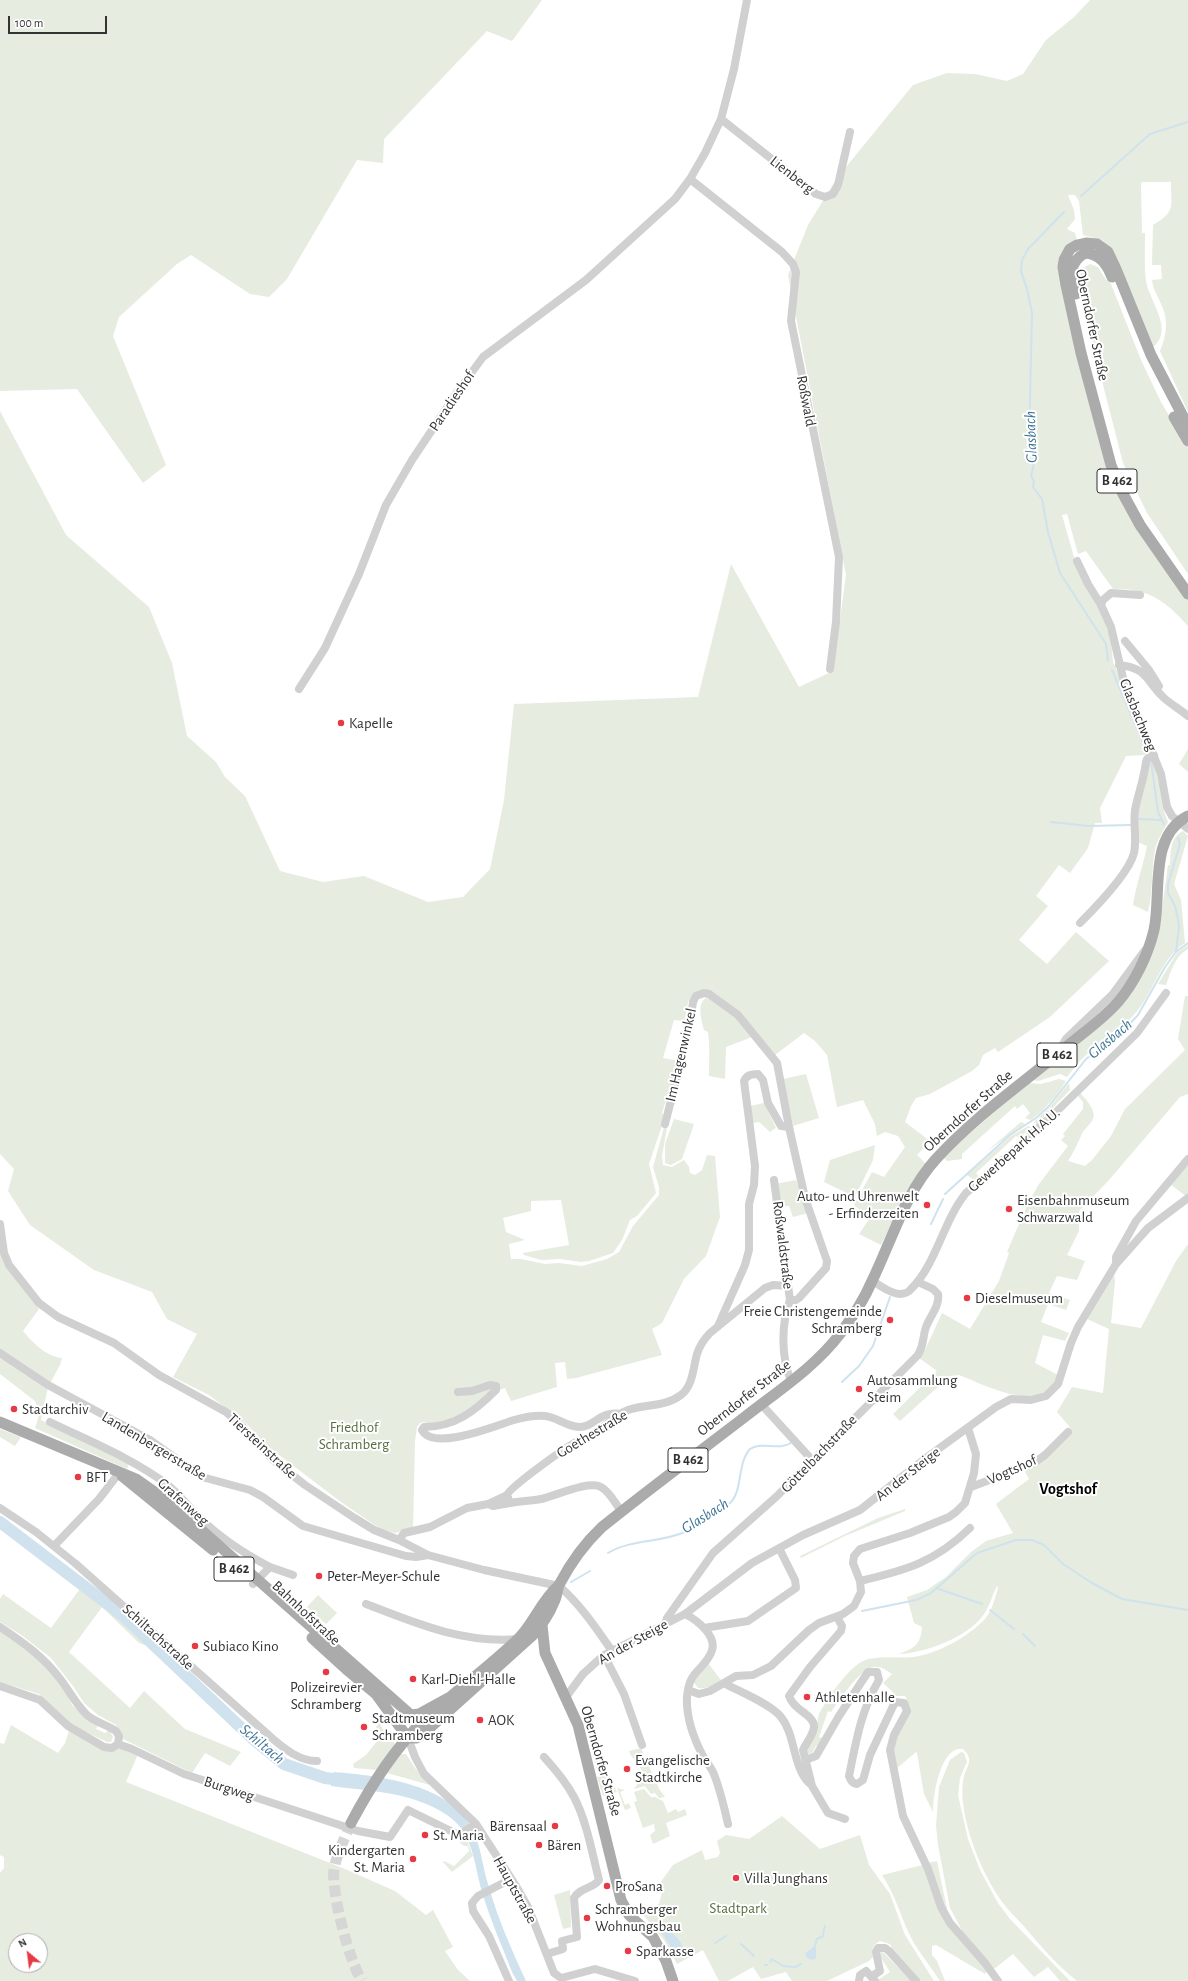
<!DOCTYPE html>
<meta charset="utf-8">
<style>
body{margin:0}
#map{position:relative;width:1188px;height:1981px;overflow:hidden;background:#fff;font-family:"Alegreya Sans",sans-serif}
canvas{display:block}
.north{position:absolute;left:8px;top:1933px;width:40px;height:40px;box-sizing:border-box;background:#fff;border:1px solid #adadad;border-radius:50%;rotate:331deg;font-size:11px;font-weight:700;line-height:16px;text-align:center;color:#333}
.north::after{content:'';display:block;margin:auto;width:14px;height:18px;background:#e63946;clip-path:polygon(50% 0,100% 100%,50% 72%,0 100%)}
.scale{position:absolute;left:8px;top:16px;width:99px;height:18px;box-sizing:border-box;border:2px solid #333;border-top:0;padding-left:5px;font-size:12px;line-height:14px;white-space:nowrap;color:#333;-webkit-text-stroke:3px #fff;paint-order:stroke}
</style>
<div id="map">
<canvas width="1188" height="1981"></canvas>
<div class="north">N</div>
<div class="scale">100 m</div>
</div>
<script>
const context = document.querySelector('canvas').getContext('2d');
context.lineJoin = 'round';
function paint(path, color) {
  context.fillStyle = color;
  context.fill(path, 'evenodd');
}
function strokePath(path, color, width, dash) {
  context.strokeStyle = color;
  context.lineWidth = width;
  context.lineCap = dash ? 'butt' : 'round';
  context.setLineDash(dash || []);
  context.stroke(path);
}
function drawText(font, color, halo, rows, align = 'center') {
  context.font = font + ' "Alegreya Sans",sans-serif';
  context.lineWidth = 4;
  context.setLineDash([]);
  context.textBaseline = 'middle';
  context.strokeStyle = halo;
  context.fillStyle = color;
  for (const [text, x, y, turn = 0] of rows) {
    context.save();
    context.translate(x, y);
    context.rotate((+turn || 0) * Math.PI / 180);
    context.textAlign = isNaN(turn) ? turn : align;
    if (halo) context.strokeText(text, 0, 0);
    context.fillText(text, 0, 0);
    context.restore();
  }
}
paint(new Path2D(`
 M0 0H542L512 41 487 31 384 139 383 163 357 160 287 279 269 297 250 294 191 255 177 264 119 317 113 336 166 465 143 483 77 389 0 391Z
 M1090 0H1188V412L1160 351C1166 337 1169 321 1162 306 1158 296 1153 290 1152 280L1162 279 1161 265H1152L1153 225C1176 211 1171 208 1171 182H1142L1141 184 1142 233H1145C1145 249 1144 265 1146 281 1149 301 1175 330 1153 347L1107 245 1102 240 1083 235 1079 201 1075 195H1068L1074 210 1075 219 1067 229 1075 233 1077 240C1067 244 1063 250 1058 260L1098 434 1157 556 1188 600V626C1166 601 1148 588 1113 589L1086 551 1078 554 1067 514 1062 515 1078 571 1101 611 1111 639 1113 662 1151 752 1145 755 1126 756 1100 808 1102 823H1095L1088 848 1070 873 1059 865 1036 896 1048 906 1019 940 1047 964 1076 932 1109 961 1050 1017 998 1052 995 1048 983 1055 979 1065 972 1071 930 1094 916 1098 911 1106 905 1122 930 1141 917 1155 925 1163 908 1189 881 1245 859 1234 870 1218 854 1205 872 1172 884 1177 905 1147 898 1136 885 1132 877 1136 875 1124 863 1100 837 1107 827 1055 815 1041 804 1033 775 1055 708 992 693 995 688 1002 685 1021 674 1020 663 1058 679 1061 670 1098 666 1100 662 1113 665 1117 649 1164 656 1193 637 1216 630 1220 622 1240 613 1253 589 1261 581 1262 560 1259 541 1260 524 1255 523 1253 569 1245 561 1200 531 1201V1211L503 1218 506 1232 525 1240 509 1244 511 1259H521L545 1264 559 1263 582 1266 607 1259 619 1252 633 1226 659 1195V1187L653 1167 664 1127 667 1128 662 1156 663 1165 672 1167 684 1160 689 1167 690 1173 695 1175 702 1170 707 1155 715 1156 720 1217 706 1256 684 1279 662 1323 652 1329 662 1355 576 1378 567 1379 565 1362 555 1363 557 1387 511 1401 505 1388 491 1393 461 1414 433 1425 424 1422 420 1423 417 1427 415 1441 413 1528 395 1533 382 1530 341 1502 266 1445 247 1424 209 1395 173 1377 197 1334 167 1319 152 1292 94 1270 30 1225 8 1191 14 1169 0 1154V411L66 535 149 607 172 663 187 736 216 762 225 777 245 796 280 871 323 882 364 876 428 902 463 897 490 869 504 800 514 704 698 697 731 564 799 687 833 671 846 575 788 275 808 225 837 178 913 85 947 73 975 74 1007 81 1023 74 1046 40 1074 17Z
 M1090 264 1098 267 1106 280 1109 279 1141 360 1161 402 1188 448V574L1147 513 1123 463 1099 369 1080 277 1081 269Z
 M1188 749V772L1179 764Z
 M1152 760C1161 780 1159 802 1168 822 1163 831 1157 840 1155 850 1151 871 1153 892 1148 912L1133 905C1136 885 1143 866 1147 846L1137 842V812L1148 764Z
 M1183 831 1188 836 1174 884 1181 900 1185 943C1161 959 1155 988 1138 1010 1123 1029 1103 1040 1085 1056 1078 1062 1073 1070 1067 1077L1060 1074 1038 1081 1033 1080 1129 995 1162 909 1168 865H1170C1171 854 1169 838 1183 831Z
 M1188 945V949C1175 956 1171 971 1166 985L1158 984 1177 953Z
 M1185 996H1188V1094L1180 1097 1109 1180 1079 1211V1231L1067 1255 1085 1261 1077 1280 1057 1276 1049 1293 1070 1300 1066 1310 1048 1304 1041 1322 1069 1333 1065 1341 1043 1335 1035 1363 1058 1375C1043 1417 986 1385 959 1375L950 1376 900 1421 893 1414 937 1371 919 1358 925 1350 942 1313 970 1329 999 1281 1009 1253 1007 1252 1027 1205 1039 1184 1068 1146 1061 1140 1065 1136 1063 1134 1083 1109V1102L1078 1096 1080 1093C1086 1099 1098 1112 1092 1121 1089 1126 1083 1130 1081 1136 1077 1145 1073 1153 1068 1161L1085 1166 1092 1160 1111 1136 1125 1109 1185 1050 1178 1039Z
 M706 998C723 1001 742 1024 752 1037L726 1047 725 1079 709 1076C709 1061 710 1047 708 1032L704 1030C702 1021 696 1004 706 998Z
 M806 1074 819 1118 793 1126 783 1079Z
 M1059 1079 1066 1081C1057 1096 1045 1109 1031 1120L1025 1118 1030 1113 1023 1104 1017 1109 1015 1106 962 1154V1159L947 1161 944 1158 961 1141 1028 1083 1041 1084Z
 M1069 1083 1070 1090 1037 1124 1034 1122 1049 1108Z
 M764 1103 776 1128 770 1132 759 1122 752 1123 750 1106Z
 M674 1119 694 1124 682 1159 671 1165 665 1163V1144Z
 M1021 1122 1025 1124 986 1152Z
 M1028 1126 1031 1127 1019 1138 1016 1136 976 1173 979 1177 974 1180 967 1175 1011 1136Z
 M875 1145 873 1160 855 1197 824 1182 830 1160Z
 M1188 1165V1195L1186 1196 1171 1185Z
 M796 1180 808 1213 793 1217 789 1206H782L775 1184Z
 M1188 1244V1981H1077C1059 1967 1043 1949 1028 1931 1019 1920 1008 1911 1000 1899 982 1872 967 1836 963 1803 962 1795 962 1784 964 1776 968 1764 974 1760 963 1749 940 1746 933 1796 933 1812L924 1794 917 1753 916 1752 896 1769C895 1762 892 1751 893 1744 897 1728 915 1713 905 1696H897L883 1683 892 1674C887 1671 881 1666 874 1667 860 1668 839 1701 831 1712L828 1711 819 1737 822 1738 818 1746H816L812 1753 808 1754 806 1748C809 1742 813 1735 816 1729 818 1724 817 1719 819 1714 826 1700 847 1670 861 1662 876 1654 897 1659 913 1657 937 1654 968 1637 985 1619 992 1611 995 1598 998 1588L997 1586C992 1595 990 1606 984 1614 969 1637 925 1653 899 1654 915 1648 921 1644 922 1627L914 1623 907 1597 927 1590 946 1577 971 1552 986 1541 1013 1533 996 1504 1029 1479 1024 1470 1072 1432 1069 1426 1057 1412 1072 1387 1103 1393 1109 1329 1087 1319 1114 1272 1115 1282 1111 1323 1141 1328 1176 1261Z
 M0 1246 9 1270 39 1309 23 1331C32 1342 47 1357 62 1358L60 1365 48 1387 41 1420 129 1463 127 1469 35 1428 40 1412 35 1401 0 1374Z
 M0 1429 21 1437 15 1446 0 1437Z
 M905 1509V1511L845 1536 801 1558 800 1556 878 1518Z
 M82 1586 121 1617 147 1643 145 1645 139 1643 102 1607 69 1652 130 1708 144 1691 185 1729 241 1752 230 1766 205 1753 192 1773 123 1739 116 1725 98 1715 84 1703 73 1686 51 1658 20 1634 0 1622V1599L3 1594 51 1628Z
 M318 1595 337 1613 326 1624 307 1607Z
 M0 1629 40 1659 68 1694 72 1705 82 1714 99 1724 96 1729 105 1733 109 1730 113 1737 111 1742H107L71 1725 54 1713 39 1694 0 1682Z
 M708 1663 721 1680C713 1686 707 1689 698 1688L693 1681Z
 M382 1719 383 1721 380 1724 387 1736 393 1733 395 1747 377 1770 354 1768 353 1764 366 1755 382 1735 376 1727Z
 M11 1725 58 1753 65 1743 69 1731 98 1747H121L138 1754 126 1782 345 1869 395 1891 426 1915 433 1910 453 1947 445 1951 458 1970 470 1981H0V1873L4 1868V1857L0 1855V1743L4 1744ZM16 1941H40V1965H16Z
 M641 1748 659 1789 665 1797 659 1798 655 1793 651 1794 645 1786 634 1789 643 1776C641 1763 633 1762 629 1751Z
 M961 1752 964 1753 967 1762 960 1778 958 1795 968 1839 980 1870 998 1903 1010 1919 1070 1981H1060L1048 1967 1034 1977 1013 1954 994 1969 966 1938 950 1908 938 1845 936 1826 939 1787 950 1760Z
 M403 1754H406L415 1768 430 1785 387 1773 400 1755Z
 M600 1759 604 1763 606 1769 597 1771 594 1760Z
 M608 1774 617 1792 603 1796 597 1777Z
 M617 1788 625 1790 620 1792 625 1805 629 1803 631 1808 625 1810Z
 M644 1789 651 1797H655L663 1801 668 1813 676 1809 678 1812 685 1809 687 1815 666 1823 670 1836 653 1844 650 1835 655 1831 654 1824 643 1828 634 1802 637 1801 634 1792Z
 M782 1816 820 1849 860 1835 869 1865 890 1894 905 1935 934 1981H920L899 1962 890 1944 880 1941C872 1945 872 1949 873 1957L869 1961 827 1981H792L786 1972 761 1979 753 1967 728 1981H719L703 1950 677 1964 664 1940 641 1912 659 1904 662 1892 660 1883 673 1865 702 1850 705 1860 718 1857 720 1853 717 1841 726 1835 749 1839Z
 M465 1835 473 1856 452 1872 443 1862 444 1861 454 1866 469 1851 468 1846H464L458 1841Z
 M937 1861 947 1909 946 1911 927 1863Z
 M923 1865 938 1908 989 1969 985 1974 936 1945 932 1946V1955L937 1961 945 1981H940C932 1969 923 1957 915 1945 902 1923 897 1897 882 1875Z
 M570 1890 571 1927 563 1929 554 1895Z
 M882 1952 885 1954 911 1981H879L878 1980 890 1972 881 1958 880 1953Z`), '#e6ecdf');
paint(new Path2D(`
 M334 1772C381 1776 455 1784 475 1835 482 1852 483 1870 489 1887 498 1920 512 1950 526 1981H517L512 1972C502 1946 490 1919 482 1892 476 1871 474 1846 461 1828 452 1816 435 1807 421 1802 393 1791 361 1790 331 1786Z
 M663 1927C672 1931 687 1944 682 1955L675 1954 660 1930Z
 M814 1947 816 1948V1958L812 1960 807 1958 805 1953Z`), '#cfe2ee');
strokePath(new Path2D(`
 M1081 196 1150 134 1188 122
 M1064 212 1028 249 1022 260 1021 271 1027 289 1032 313 1029 444C1034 455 1035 464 1031 476L1034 481 1033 487 1042 499 1048 532 1060 573 1106 644 1108 661
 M1112 670 1148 754
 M1151 761 1158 812 1164 824
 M1139 819 1161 820
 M1051 822 1089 826 1131 825
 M1176 952 1188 943
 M945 1194 1010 1135 1036 1118 1049 1106 1086 1059 1123 1031 1138 1015 1165 967 1176 952 1179 927 1178 919 1175 906 1168 893V884L1180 844 1178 838
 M931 1224 943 1199
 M842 1382 859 1366 873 1346 890 1297
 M608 1553C631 1539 660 1543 685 1532 695 1527 701 1516 711 1512 718 1508 725 1508 730 1503 743 1491 737 1463 750 1449 763 1441 778 1451 791 1443
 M571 1582 590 1571
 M936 1588 982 1604
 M990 1610 1014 1629
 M862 1611 916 1600 931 1593 977 1553 1016 1540H1032L1044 1545 1063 1564 1092 1583 1122 1599 1188 1610
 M1023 1634 1035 1646
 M825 1927V1926
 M715 1943 726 1936
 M741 1944 754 1956
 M814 1949 817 1939 823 1936 824 1929
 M770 1962 772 1959 783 1966 796 1967
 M765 1965H767
 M797 1966 801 1964`), '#cfe2ee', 2);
strokePath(new Path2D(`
 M0 1522 122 1615 252 1738 284 1764 325 1778 349 1781`), '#cfe2ee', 12);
strokePath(new Path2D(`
 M351 1823C345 1838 337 1853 334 1869 331 1892 349 1961 362 1981`), '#d6d6d6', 11, [11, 5.5]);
strokePath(new Path2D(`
 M721 119 816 194 825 197 833 194 838 185 850 132
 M690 179 782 252 793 264 796 272 791 321 839 557 836 622 830 669
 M1077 561 1088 584 1101 605 1111 627 1124 682 1161 774 1167 807 1172 816 1188 829
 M1101 605 1103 600 1111 593 1140 595
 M1125 641 1149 670 1159 686
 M1119 665C1147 668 1145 679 1163 697 1170 704 1180 709 1188 716
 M299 689 325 648 359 574 386 505 412 460 458 391 483 357 586 280 675 199 690 179 705 153 721 119 734 69 747 0
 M1080 923C1095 908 1129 873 1134 853 1137 839 1133 824 1135 810 1138 794 1144 779 1146 762L1147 759 1154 755
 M1060 1049 1066 1039 1112 995 1145 950
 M665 1124 689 1030 693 1002 696 996 704 993 709 994 738 1015 777 1063 789 1127
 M774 1180 790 1300C781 1324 781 1357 791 1381
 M0 1224 4 1253 9 1265 39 1303 58 1317 114 1343 159 1375 226 1412 243 1427 273 1460 305 1485 353 1517 374 1530 399 1540 428 1555 484 1570 559 1586C580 1604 596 1628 612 1651
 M1116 1261V1257L1136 1221 1188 1159
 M873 1281C880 1286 891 1294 900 1294 904 1294 909 1292 911 1289 936 1265 943 1221 966 1193L1054 1114 1137 1033 1166 993
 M718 1326 745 1265 749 1250V1204L754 1185 755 1166 744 1081C747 1075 751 1074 758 1074L763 1080 768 1103 781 1126 789 1127 805 1198 827 1261 826 1268 799 1298 796 1300H790
 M0 1353 48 1385 150 1440 202 1477 250 1490 263 1497 303 1526 406 1556 416 1557 428 1555
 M458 1392 472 1391 490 1385 496 1386V1390C475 1411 455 1427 424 1427L422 1430C433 1452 497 1425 514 1420 525 1417 539 1414 550 1417 560 1420 569 1427 579 1427 595 1427 600 1410 621 1414
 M761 1404 813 1461
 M50 1422C89 1441 132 1458 168 1485 179 1494 188 1506 198 1516 219 1537 243 1553 270 1567
 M971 1487 1034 1463 1045 1455 1068 1432
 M488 1504 493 1506 510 1503
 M0 1508 36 1532 76 1564 273 1739C286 1750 300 1761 317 1761
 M621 1511C615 1503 610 1492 601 1487 589 1480 555 1496 541 1499 531 1501 520 1501 510 1503L507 1495C510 1487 566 1447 576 1442 581 1440 586 1439 591 1437 603 1429 614 1415 628 1410 646 1404 665 1407 681 1395 693 1386 693 1368 697 1354 700 1345 704 1339 710 1333L765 1288 773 1285 788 1286
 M399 1540 404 1533 430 1527 467 1508 488 1504 507 1495
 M54 1546 99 1499 119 1473
 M860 1581C907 1570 935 1562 970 1528
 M253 1584 270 1567 293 1575
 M366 1604C415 1623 464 1644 518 1639
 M685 1614C697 1620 719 1637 711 1653 702 1672 689 1670 687 1697 686 1717 694 1739 703 1756 706 1761 710 1766 713 1772 720 1788 724 1807 728 1824
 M837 1617 842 1626 841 1631 810 1667 789 1696C793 1710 815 1715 814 1727 813 1736 806 1743 803 1750L812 1786 825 1808 828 1813 845 1819
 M665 1624 667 1618 713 1553 776 1497 918 1355C925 1343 922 1338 926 1327 930 1316 940 1306 938 1294L933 1289 918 1282
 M0 1627C23 1642 45 1658 61 1680 70 1692 76 1704 87 1715 95 1722 107 1725 116 1731L119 1736 118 1744
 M704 1628 748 1621 796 1588 795 1580 779 1548
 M604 1655 624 1694 642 1745
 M725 1684C740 1691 772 1705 781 1717 796 1736 792 1765 809 1783
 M0 1686 40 1700 68 1726 104 1747 112 1748 118 1744
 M688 1690 699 1694 710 1691 736 1676 753 1675 771 1666 809 1630 819 1623 843 1614 854 1606 861 1592 860 1581 853 1563 854 1556 860 1549 910 1533 949 1517 956 1512 965 1503 974 1473 976 1454 968 1428
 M566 1697 583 1674 604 1655 685 1614 752 1563 803 1535 860 1510 926 1458 996 1407 1011 1399 1031 1400 1046 1396 1058 1384 1071 1343 1078 1327 1116 1264 1148 1228 1188 1198
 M408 1738 415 1757 424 1774 476 1824 516 1886 528 1907 554 1973 561 1978 595 1969 635 1981
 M118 1744 132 1749 184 1774 358 1831 390 1837 408 1810 459 1835 476 1824
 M544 1757C555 1769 566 1782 574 1797 587 1822 592 1853 599 1880 593 1889 580 1887 574 1898L577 1937 562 1941 563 1949 547 1954
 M805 1758 808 1759 816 1756 839 1716 868 1672H877L879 1680C861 1710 856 1742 849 1776 851 1781 852 1783 857 1784L863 1780 870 1755 895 1702 904 1703 907 1711 894 1735 890 1750 903 1816 928 1869 941 1907 950 1923 985 1963 998 1981
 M872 1976 880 1971 876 1952 878 1948H885L889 1951 916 1981
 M509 1981 489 1936 473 1911 472 1903 478 1896 511 1879
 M859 1981 860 1975 866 1971 875 1981`), '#d0d0d0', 8);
strokePath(new Path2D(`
 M1076 294C1072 277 1067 263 1085 253 1100 254 1107 264 1112 277
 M1174 417 1188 441
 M1188 426 1151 355 1116 269 1108 252 1097 244 1086 243 1077 245 1070 249 1064 260 1063 267 1066 285 1081 353 1111 465 1122 492 1140 525 1188 594
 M0 1422 136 1479 173 1505 411 1715 419 1714 450 1697
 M122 1476 213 1550
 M542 1625 545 1653 578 1725 621 1900 629 1915 653 1937 666 1961 673 1981
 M312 1638 346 1669 376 1694 408 1738
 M408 1738H416L422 1735 532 1636C541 1626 549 1615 554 1602 557 1597 557 1590 559 1585 570 1564 585 1543 602 1527 649 1489 698 1453 746 1416 778 1391 815 1367 840 1334 852 1318 864 1300 872 1281 892 1240 905 1193 936 1159 976 1115 1026 1081 1071 1043 1087 1030 1104 1018 1118 1002 1135 982 1148 955 1154 930 1162 894 1148 836 1188 816
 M351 1823C369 1789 394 1750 421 1723 452 1693 487 1669 518 1639 534 1623 541 1601 558 1586`), '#ababab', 11);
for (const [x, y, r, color] of [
 [341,723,4,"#e63946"],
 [927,1205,4,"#e63946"],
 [1009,1209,4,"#e63946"],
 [967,1298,4,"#e63946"],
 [890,1320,4,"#e63946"],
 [859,1389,4,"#e63946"],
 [14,1409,4,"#e63946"],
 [78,1477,4,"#e63946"],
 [319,1576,4,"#e63946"],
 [195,1646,4,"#e63946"],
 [326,1672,4,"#e63946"],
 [413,1679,4,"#e63946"],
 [807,1697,4,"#e63946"],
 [480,1720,4,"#e63946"],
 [364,1727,4,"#e63946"],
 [627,1769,4,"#e63946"],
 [555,1826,4,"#e63946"],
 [425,1835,4,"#e63946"],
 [539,1845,4,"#e63946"],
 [413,1859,4,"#e63946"],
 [736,1878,4,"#e63946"],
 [607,1886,4,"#e63946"],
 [587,1918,4,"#e63946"],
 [628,1951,4,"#e63946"]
]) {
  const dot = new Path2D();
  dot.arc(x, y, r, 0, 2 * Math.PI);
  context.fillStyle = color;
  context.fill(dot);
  strokePath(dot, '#fff', 1.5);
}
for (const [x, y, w] of [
 [1117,481,40],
 [1057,1055,40],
 [688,1460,40],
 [234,1569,40]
]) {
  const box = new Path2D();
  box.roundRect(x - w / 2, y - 12, w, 24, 3);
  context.fillStyle = '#fff';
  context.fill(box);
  strokePath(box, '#333', 1);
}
drawText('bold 14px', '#333', null, [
 ["B 462",1117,481],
 ["B 462",1057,1055],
 ["B 462",688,1460],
 ["B 462",234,1569]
]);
drawText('15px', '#333', '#fff', [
 ["Lienberg",792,175,38],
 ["Oberndorfer Straße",1092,325,78],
 ["Paradieshof",452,401,-56],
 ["Roßwald",806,401,79],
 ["Glasbachweg",1138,715,68],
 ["Im Hagenwinkel",681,1055,-77],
 ["Oberndorfer Straße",968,1111,-42],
 ["Gewerbepark H.A.U.",1014,1150,-42],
 ["Roßwaldstraße",783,1245,83],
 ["Oberndorfer Straße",744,1398,-38],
 ["Goethestraße",592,1434,-31],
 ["Landenbergerstraße",154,1446,31],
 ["Tiersteinstraße",262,1446,43],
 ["Göttelbachstraße",819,1454,-46],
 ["Vogtshof",1012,1470,-24],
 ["An der Steige",908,1474,-38],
 ["Grafenweg",183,1502,42],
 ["Bahnhofstraße",306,1613,43],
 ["Schiltachstraße",158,1637,42],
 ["An der Steige",633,1642,-29],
 ["Oberndorfer Straße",601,1761,74],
 ["Burgweg",229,1789,18],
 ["Hauptstraße",515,1890,61]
]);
drawText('15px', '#333', '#fff', [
 ["Kapelle",349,723],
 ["Auto- und Uhrenwelt",919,1196,"right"],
 ["- Erfinderzeiten",919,1213,"right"],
 ["Eisenbahnmuseum",1017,1200],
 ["Schwarzwald",1017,1217],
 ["Dieselmuseum",975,1298],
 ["Freie Christengemeinde",882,1311,"right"],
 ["Schramberg",882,1328,"right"],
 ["Autosammlung",867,1380],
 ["Steim",867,1397],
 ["Stadtarchiv",22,1409],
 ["BFT",86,1477],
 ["Peter-Meyer-Schule",327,1576],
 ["Subiaco Kino",203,1646],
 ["Karl-Diehl-Halle",421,1679],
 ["Polizeirevier",326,1687,"center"],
 ["Schramberg",326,1704,"center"],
 ["Athletenhalle",815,1697],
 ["Stadtmuseum",372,1718],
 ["Schramberg",372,1735],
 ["AOK",488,1720],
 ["Evangelische",635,1760],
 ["Stadtkirche",635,1777],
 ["Bärensaal",547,1826,"right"],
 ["St. Maria",433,1835],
 ["Bären",547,1845],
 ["Kindergarten",405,1850,"right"],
 ["St. Maria",405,1867,"right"],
 ["Villa Junghans",744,1878],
 ["ProSana",615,1886],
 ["Schramberger",595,1909],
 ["Wohnungsbau",595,1926],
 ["Sparkasse",636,1951]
], 'left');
drawText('15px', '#56703f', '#fff', [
 ["Friedhof",354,1427],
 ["Schramberg",354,1444],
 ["Stadtpark",738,1908]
]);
drawText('italic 16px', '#3f7597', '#fff', [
 ["Glasbach",1031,437,-92],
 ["Glasbach",1110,1039,-40],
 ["Glasbach",705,1516,-32],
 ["Schiltach",262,1744,40]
]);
drawText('bold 16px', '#000', '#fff', [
 ["Vogtshof",1068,1489]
]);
</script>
